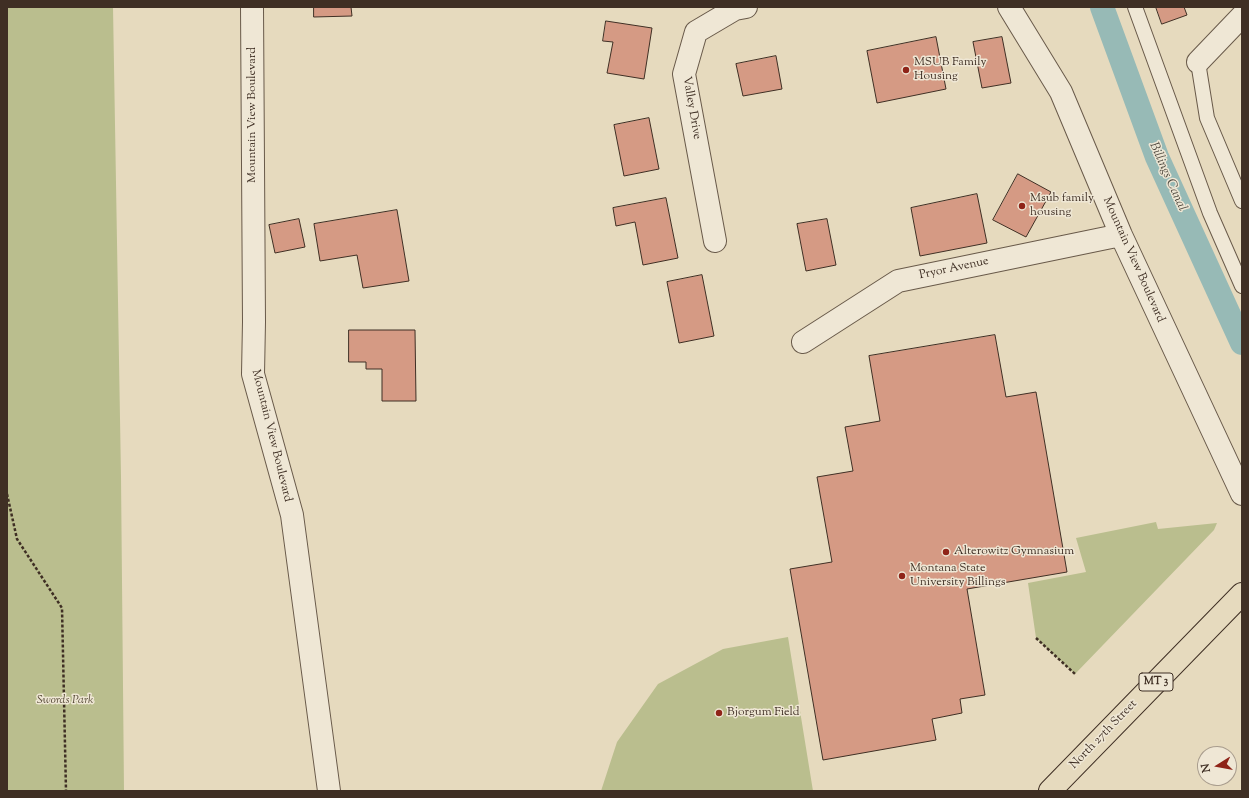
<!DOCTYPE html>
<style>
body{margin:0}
#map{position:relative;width:1249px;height:798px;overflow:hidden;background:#e6dabe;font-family:"Sorts Mill Goudy",serif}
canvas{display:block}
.frame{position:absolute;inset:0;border:8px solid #3f2f24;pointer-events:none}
.north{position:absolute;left:1197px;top:746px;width:40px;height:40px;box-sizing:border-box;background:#efe7d5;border:1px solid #a99d8e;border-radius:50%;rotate:259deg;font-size:11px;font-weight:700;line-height:16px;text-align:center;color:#3f2f24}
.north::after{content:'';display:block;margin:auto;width:14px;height:18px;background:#8f2418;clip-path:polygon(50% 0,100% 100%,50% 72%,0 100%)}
</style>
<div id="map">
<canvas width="1249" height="798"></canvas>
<div class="frame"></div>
<div class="north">N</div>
</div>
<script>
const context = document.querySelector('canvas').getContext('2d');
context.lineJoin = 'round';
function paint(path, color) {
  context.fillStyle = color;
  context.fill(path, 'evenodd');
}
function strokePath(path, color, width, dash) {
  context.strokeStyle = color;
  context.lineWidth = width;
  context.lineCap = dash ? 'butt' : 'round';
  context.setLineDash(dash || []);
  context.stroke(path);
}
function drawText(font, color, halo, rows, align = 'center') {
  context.font = font + ' "Sorts Mill Goudy",serif';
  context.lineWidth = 3;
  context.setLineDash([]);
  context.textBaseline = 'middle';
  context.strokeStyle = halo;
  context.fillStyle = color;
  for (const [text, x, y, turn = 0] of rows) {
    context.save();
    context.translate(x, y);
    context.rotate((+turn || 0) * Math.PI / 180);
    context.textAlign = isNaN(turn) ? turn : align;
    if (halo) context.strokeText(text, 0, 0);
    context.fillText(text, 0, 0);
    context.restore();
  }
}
paint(new Path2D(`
 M7 7H113L121 477 124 791H7Z
 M1156 522 1158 529 1217 523 1214 530 1075 674 1036 638 1028 583 1086 572 1076 538Z
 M788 637 813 791H601L617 742 658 684 723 649Z`), '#babe8e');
strokePath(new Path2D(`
 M1102 7 1157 157 1242 343`), '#97bab6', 24);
const building = new Path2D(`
 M314 7H351L352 16 314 17Z
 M1156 7H1184L1187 15 1162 24Z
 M606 21 652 28 644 79 607 73 613 42 603 41Z
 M936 37 946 89 877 103 867 51Z
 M1002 37 1011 83 982 88 973 42Z
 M776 56 782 89 743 96 736 64Z
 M649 118 659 169 624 176 614 125Z
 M1018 174 1051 192 1026 237 993 220Z
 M977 194 987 243 920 256 911 208Z
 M666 198 678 258 643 265 635 222 616 226 613 208Z
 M397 210 409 281 363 288 357 255 320 261 314 224Z
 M299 219 305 247 275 253 269 225Z
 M827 219 836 265 806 271 797 224Z
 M702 275 714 336 679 343 667 282Z
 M349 330H415L416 401H382V369H366V362H349Z
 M995 335 1006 397 1036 392 1067 572 967 589 985 695 960 699 962 713 932 719 936 740 823 760 790 569 832 562 817 477 853 471 845 427 880 421 869 356Z`);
paint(building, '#d59a84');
strokePath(building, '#3f2f24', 1);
const service = new Path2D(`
 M1135 7 1210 213 1242 286
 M1198 62 1207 118 1242 201`);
const minor = new Path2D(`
 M252 7 254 322 253 374 292 515 329 791
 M1009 7 1061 92 1121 235 1242 494
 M1198 62 1242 16
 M715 241 684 74 696 32 735 9 746 7
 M803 342 898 281 1121 235`);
const primary = new Path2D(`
 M1050 791 1242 594`);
strokePath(service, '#695a4a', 16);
strokePath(minor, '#695a4a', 24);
strokePath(primary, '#3f2f24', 24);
strokePath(new Path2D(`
 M7 494 17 539 62 608 66 791
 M1036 638 1075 674`), '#3f2f24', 2.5, [3, 2]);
strokePath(service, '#efe7d5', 14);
strokePath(minor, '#efe7d5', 22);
strokePath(primary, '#e6dabe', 22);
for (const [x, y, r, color] of [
 [906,70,4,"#8f2418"],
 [1022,206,4,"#8f2418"],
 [946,552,4,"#8f2418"],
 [902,576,4,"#8f2418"],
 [719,713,4,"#8f2418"]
]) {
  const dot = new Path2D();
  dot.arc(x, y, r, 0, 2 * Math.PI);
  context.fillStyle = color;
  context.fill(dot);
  strokePath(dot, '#efe7d5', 1.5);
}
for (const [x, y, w] of [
 [1156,682,34]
]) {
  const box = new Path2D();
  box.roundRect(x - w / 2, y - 9, w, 18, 3);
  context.fillStyle = '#efe7d5';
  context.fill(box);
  strokePath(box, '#3f2f24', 1);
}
drawText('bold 11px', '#3f2f24', null, [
 ["MT 3",1156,682]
]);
drawText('12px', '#3f2f24', '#efe7d5', [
 ["MSUB Family",914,63],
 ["Housing",914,77],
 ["Msub family",1030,199],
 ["housing",1030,213],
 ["Alterowitz Gymnasium",954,552],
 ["Montana State",910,569],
 ["University Billings",910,583],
 ["Bjorgum Field",727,713]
], 'left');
drawText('12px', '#3f2f24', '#efe7d5', [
 ["Valley Drive",691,108,80],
 ["Mountain View Boulevard",253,115,-90],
 ["Mountain View Boulevard",1133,260,66],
 ["Pryor Avenue",954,269,-12],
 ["Mountain View Boulevard",271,436,76],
 ["North 27th Street",1104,735,-46]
]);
drawText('italic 12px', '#584c39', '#efe7d5', [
 ["Swords Park",65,701]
]);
drawText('italic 13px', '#514b41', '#efe7d5', [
 ["Billings Canal",1167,177,66]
]);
</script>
